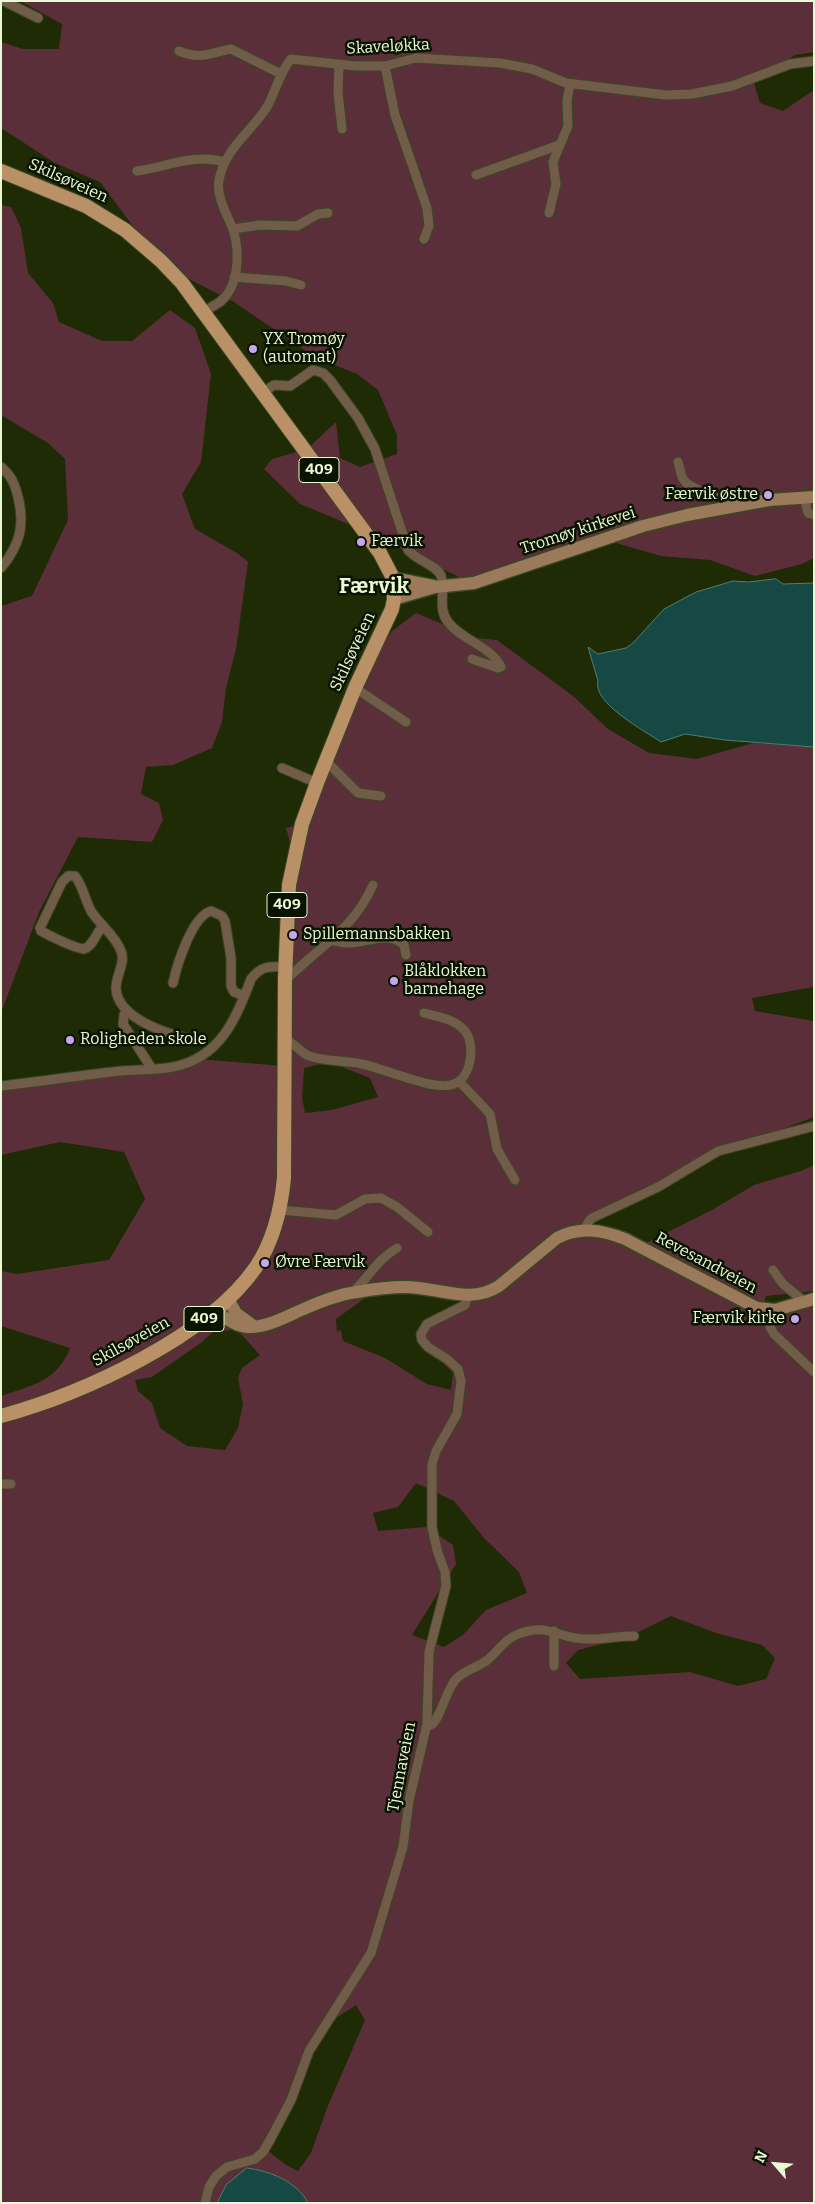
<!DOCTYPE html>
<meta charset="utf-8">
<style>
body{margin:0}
#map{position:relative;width:815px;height:2204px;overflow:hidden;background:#1e2b05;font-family:Bitter,serif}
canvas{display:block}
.frame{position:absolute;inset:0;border:2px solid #e8f9d3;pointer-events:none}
.north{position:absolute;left:750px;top:2139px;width:50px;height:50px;-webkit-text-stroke:4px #091300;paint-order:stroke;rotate:297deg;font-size:14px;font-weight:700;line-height:20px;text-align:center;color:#e8f9d3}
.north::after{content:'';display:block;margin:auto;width:18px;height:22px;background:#e8f9d3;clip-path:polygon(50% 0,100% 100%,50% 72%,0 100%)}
</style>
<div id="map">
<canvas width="815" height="2204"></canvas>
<div class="frame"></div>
<div class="north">N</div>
</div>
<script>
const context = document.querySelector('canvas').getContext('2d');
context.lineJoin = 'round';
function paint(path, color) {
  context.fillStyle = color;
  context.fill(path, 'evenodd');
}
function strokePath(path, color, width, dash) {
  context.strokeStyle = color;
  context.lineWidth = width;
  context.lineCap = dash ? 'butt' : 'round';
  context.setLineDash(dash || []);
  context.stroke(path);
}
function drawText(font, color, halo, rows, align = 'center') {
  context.font = font + ' Bitter,serif';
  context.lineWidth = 5;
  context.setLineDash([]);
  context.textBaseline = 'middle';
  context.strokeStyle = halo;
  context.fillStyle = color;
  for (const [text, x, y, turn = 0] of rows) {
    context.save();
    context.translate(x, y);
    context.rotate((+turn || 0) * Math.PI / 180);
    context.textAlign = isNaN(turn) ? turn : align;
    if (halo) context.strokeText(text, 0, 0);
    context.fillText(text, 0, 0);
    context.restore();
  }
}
paint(new Path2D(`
 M20 1H814V52L795 55 754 83 760 103 783 111 814 90V558L802 564 755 576 710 560 661 556 616 543 569 551 476 585 346 523 300 504 264 469 272 459 307 449 336 422 340 458 360 467 397 454V435L378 390 357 374 313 356 234 302 191 280 152 252 100 182 55 163 1 128V42L23 49H59L62 24Z
 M1 205 11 207 21 228 28 273 53 303 59 322 102 341H132L170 310 195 328 211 374 201 462 182 494 195 529 237 553 248 562 236 649 226 688 222 722 212 748 173 765 146 767 141 794 159 803 163 820 152 842 78 837 39 912 1 1013V606L32 596 68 520 65 459 48 443 1 415Z
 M416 613 476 638 497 640 573 696 608 729 649 753 697 759 753 743 814 747V987L752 998 755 1011 814 1021V1117L733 1148 585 1224 644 1244 712 1210 754 1185 801 1171 814 1165V1291L766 1296 764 1303H742L814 1305V2203H308L304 2197 226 2185 217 2203H1V1396C32 1385 57 1382 70 1348L1 1326V1271L17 1274 109 1260 145 1199 124 1152 60 1142 1 1155V1085L155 1069 198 1059 283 1066 293 853 286 828 294 826 309 808 364 673 391 632ZM329 1062 370 1078 378 1097 332 1110 305 1113 302 1097 304 1068ZM412 1290 462 1300 424 1326 418 1339 453 1373 451 1390 427 1384 385 1358 343 1341 341 1330 337 1332 336 1319 365 1298ZM231 1330 240 1333 260 1355 242 1368 238 1378 243 1404 238 1428 225 1450 187 1446 160 1428 152 1403 138 1391 135 1380 152 1377 202 1342 213 1332ZM416 1483 454 1501 484 1538 519 1572 527 1593 486 1610 463 1635 444 1647 412 1635 456 1564 453 1545 426 1527 378 1531 373 1513 398 1507ZM671 1616 716 1633 762 1645 775 1658 766 1679 738 1686 690 1672 580 1679 566 1663 578 1650 626 1638ZM356 2005 365 2020 327 2108 311 2153 298 2171 286 2165 267 2150 306 2062 330 2022Z`), '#5b2f39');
const water = new Path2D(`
 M776 579 783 584 814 583V747L725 740 685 734 661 742C645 731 592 703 598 681L588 647 598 654 626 648 633 643 664 609 696 592 733 581 748 582Z
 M247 2168C269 2171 297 2181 308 2203H217L226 2185Z`);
paint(water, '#164844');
strokePath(water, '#557d6f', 1);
const street = new Path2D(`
 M4 1 38 18
 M179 51C200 60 210 53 231 49L281 74
 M339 65 338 93 342 129
 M385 66 395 115 427 208 429 226 424 239
 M137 171C166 167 195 153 224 162
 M476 175 559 145
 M549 213 556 184 553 162 568 126 567 101 570 84
 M233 229 260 225 297 226 318 214 328 213
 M234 277 286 281 301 285
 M203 312C209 308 217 305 222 300 240 284 240 248 232 227 226 212 216 196 219 180 225 148 251 132 267 107 276 91 279 73 291 59L356 66H385L416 58 500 63 532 69 566 83 666 95 692 94 732 86 790 64 814 61
 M262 393 274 385 290 386 313 370 323 373 330 380 358 418 375 449 408 550C416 560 438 566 441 576 446 591 437 608 448 622 461 640 491 646 501 667L498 668 472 659
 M678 462 682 477 686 483 709 496H730L732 506
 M1 467C11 475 15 484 18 497 25 525 20 545 1 568
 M804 497 808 513 814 515
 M355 688 406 722
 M326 761 358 793 381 796
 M282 768 317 783
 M103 926C96 933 93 946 84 949 74 948 50 936 41 931L40 928 62 882 68 876H75C83 886 85 900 91 911 100 925 115 935 121 951 126 962 116 975 116 988 117 1019 173 1038 198 1039
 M330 940C336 941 341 943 346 943 364 944 389 930 404 945L406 955
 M285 978 289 977C322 945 354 928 373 885
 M173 983C177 965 192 916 211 911L222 916 225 921 231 958V986L234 992 244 996
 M126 1011 124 1015 123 1024 152 1069
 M285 1039C294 1043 300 1052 309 1056 327 1062 344 1060 362 1064 383 1068 435 1092 454 1084 471 1078 476 1045 465 1031 455 1019 439 1017 424 1013
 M459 1081 490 1114 497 1149 515 1180
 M1 1086C38 1082 75 1076 112 1072 132 1069 153 1071 173 1067 220 1058 236 1019 251 979 261 966 269 966 285 967
 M280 1210 336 1215 365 1199 381 1198 397 1207 428 1232
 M584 1230 589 1221 592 1218 658 1187 718 1151 814 1126
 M773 1270 783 1284 805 1302
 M355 1292 356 1289C372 1273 376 1261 397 1248
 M768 1310 770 1327 774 1334 814 1372
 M1 1484H11
 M554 1666V1631
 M427 1724 431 1725C440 1720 446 1690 456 1679 465 1670 476 1668 486 1661 496 1654 503 1641 514 1636 547 1620 558 1640 588 1639 604 1639 619 1636 634 1636
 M205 2203 209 2187 216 2176 227 2167 255 2159 263 2152 271 2138 291 2100 309 2051 371 1953 403 1847 409 1801 427 1724 429 1652 446 1586 445 1572 437 1550 432 1527V1464L436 1451 457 1414 461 1381 458 1369 447 1359 428 1347 422 1340 421 1334 427 1324 465 1305 468 1296`);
const secondary = new Path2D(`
 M393 578 433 586
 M394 599 435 587 474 583 643 526 687 515 769 500 814 497
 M228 1299 236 1313 251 1324
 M214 1310C224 1317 235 1326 248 1327 267 1328 289 1315 306 1308 322 1301 339 1294 357 1292 373 1289 390 1287 406 1287 438 1287 470 1305 499 1286L557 1238C580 1226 602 1230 625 1239L757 1308 775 1310 814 1299`);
const primary = new Path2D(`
 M1 171 86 206 125 230 161 261 182 283 380 553 393 578 394 599 392 609 355 688 317 783 302 824 289 885 285 978 284 1178C281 1210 274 1240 256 1267 208 1337 82 1394 1 1416`);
strokePath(street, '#3a4822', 11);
strokePath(secondary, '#3a4822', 15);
strokePath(primary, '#3a4822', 16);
strokePath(street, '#705c48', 9);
strokePath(secondary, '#9a7a5a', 12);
strokePath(primary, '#ba9167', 14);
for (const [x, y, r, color] of [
 [253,349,5,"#c9a5ee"],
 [768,495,5,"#c9a5ee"],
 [361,542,5,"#c9a5ee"],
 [293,935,5,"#c9a5ee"],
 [394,981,5,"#c9a5ee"],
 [70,1040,5,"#c9a5ee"],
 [265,1263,5,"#c9a5ee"],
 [795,1319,5,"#c9a5ee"]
]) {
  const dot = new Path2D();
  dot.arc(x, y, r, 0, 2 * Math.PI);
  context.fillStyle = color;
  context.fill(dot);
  strokePath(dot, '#091300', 2);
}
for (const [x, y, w] of [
 [319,470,40],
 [287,905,40],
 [204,1319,40]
]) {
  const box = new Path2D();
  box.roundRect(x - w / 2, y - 12.5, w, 25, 4);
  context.fillStyle = '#091300';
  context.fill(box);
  strokePath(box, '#e8f9d3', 1);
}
drawText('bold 15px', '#e8f9d3', null, [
 ["409",319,470],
 ["409",287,905],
 ["409",204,1319]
]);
drawText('16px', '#e8f9d3', '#091300', [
 ["Skaveløkka",388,47,-3],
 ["Skilsøveien",68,181,24],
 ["Tromøy kirkevei",578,531,-18],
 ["Skilsøveien",353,652,-65],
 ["Revesandveien",706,1263,28],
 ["Skilsøveien",131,1342,-29],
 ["Tjennaveien",402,1767,-79]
]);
drawText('16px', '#e8f9d3', '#091300', [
 ["YX Tromøy",263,340],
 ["(automat)",263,358],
 ["Færvik østre",758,495,"right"],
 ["Færvik",371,542],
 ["Spillemannsbakken",303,935],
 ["Blåklokken",404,972],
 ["barnehage",404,990],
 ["Roligheden skole",80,1040],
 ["Øvre Færvik",275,1263],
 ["Færvik kirke",785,1319,"right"]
], 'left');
drawText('bold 21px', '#e8f9d3', '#091300', [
 ["Færvik",374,587]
]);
</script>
